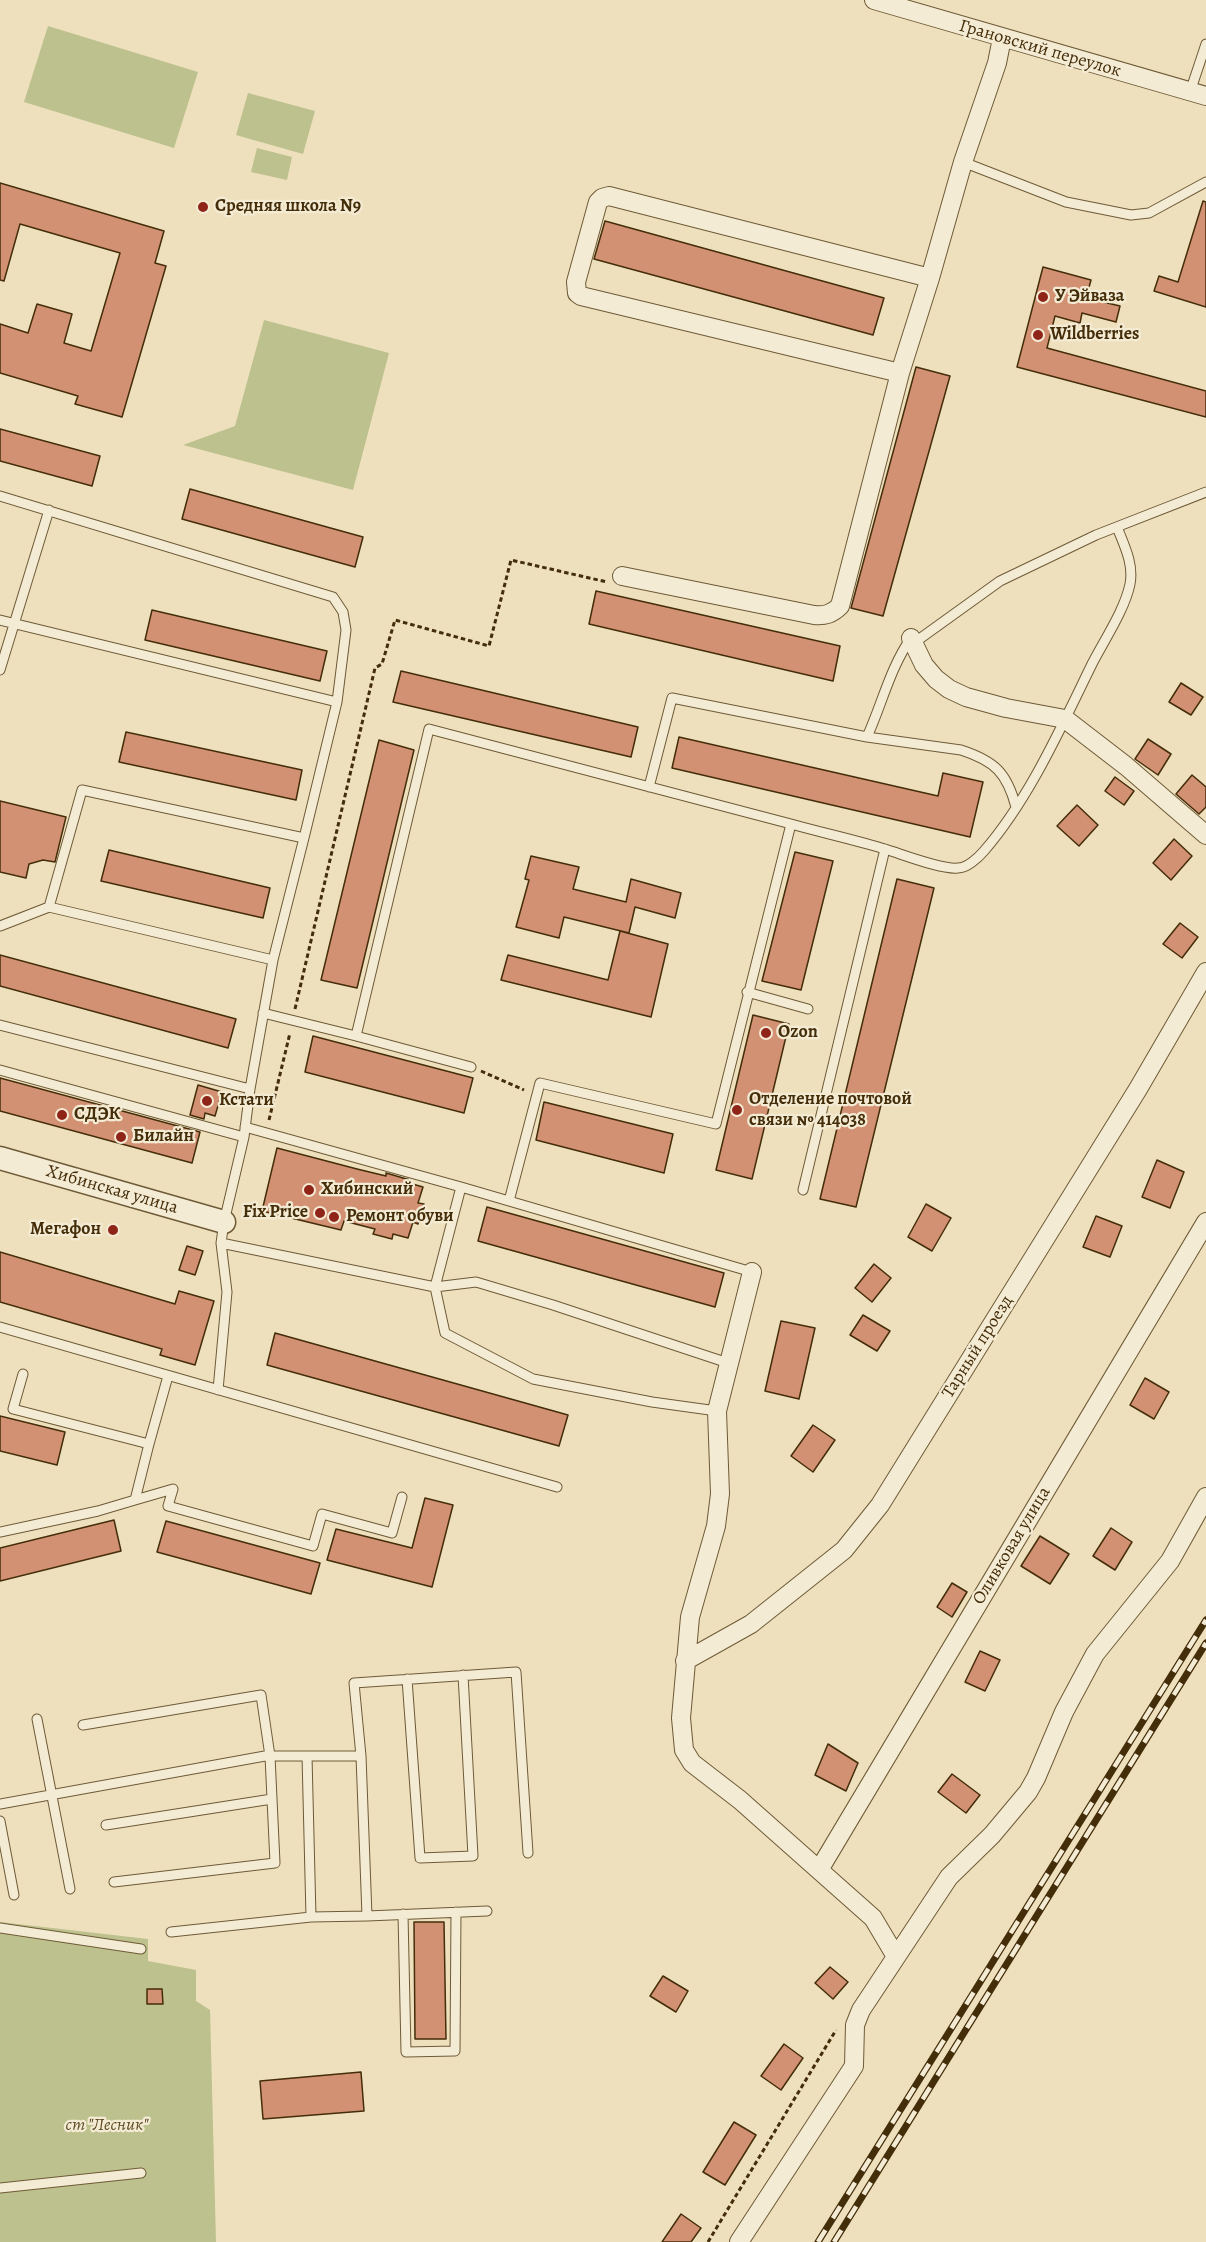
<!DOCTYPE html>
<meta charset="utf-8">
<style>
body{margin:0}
canvas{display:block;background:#eee0bd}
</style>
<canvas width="1206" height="2242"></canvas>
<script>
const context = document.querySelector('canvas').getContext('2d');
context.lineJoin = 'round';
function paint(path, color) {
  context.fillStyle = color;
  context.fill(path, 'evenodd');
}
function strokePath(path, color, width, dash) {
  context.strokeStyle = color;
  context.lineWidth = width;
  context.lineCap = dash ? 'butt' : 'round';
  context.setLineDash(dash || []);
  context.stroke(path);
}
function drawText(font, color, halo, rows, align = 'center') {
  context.font = font + ' Alegreya,serif';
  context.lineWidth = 4.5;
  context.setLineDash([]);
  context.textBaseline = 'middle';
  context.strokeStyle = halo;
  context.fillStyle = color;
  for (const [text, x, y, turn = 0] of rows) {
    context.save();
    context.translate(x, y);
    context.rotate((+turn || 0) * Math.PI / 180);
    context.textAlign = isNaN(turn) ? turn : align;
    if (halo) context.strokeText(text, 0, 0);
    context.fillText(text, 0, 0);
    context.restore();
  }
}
paint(new Path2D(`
 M48 26 198 72 174 148 24 102Z
 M248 93 315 111 303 154 236 135Z
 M257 148 292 157 287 180 251 172Z
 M264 320 389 353 353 490 183 445 235 426Z
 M0 1922 148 1939V1961L196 1970V2001L210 2010 216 2242H0Z`), '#bdc18e');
const building = new Path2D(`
 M0 183 164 231 155 263 166 266 122 417 75 404 78 396 0 373V324L28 333 37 304 72 314 64 343 91 351 120 253 20 224 4 281 0 280Z
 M1203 201 1206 202V307L1154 291 1159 276 1178 282Z
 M605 221 884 298 873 335 594 259Z
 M1043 267 1091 280 1086 298 1120 306 1116 322 1082 313 1080 323 1055 316 1047 348 1206 391V417L1017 367Z
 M916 367 950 376 883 616 851 608Z
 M0 429 100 456 92 486 0 461Z
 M190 489 363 537 355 567 182 519Z
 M596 591 840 646 833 681 589 624Z
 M152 610 327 651 320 681 145 640Z
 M401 671 638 727 631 757 393 702Z
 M1181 683 1203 697 1191 715 1169 702Z
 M126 732 302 770 296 800 119 762Z
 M679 737 938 796 943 773 983 782 970 837 672 768Z
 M1148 739 1171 754 1158 775 1135 759Z
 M379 740 414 750 357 988 321 980Z
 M1192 775 1206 787V807L1199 814 1176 794Z
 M1115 777 1134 791 1124 805 1105 791Z
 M0 801 66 817 55 862 43 860 29 864 26 878 0 872Z
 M1077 805 1098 825 1079 846 1057 826Z
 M1174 839 1192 856 1171 880 1153 863Z
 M109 850 270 888 263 918 101 881Z
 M795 852 833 861 801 990 762 981Z
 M531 856 579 867 573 889 626 902 631 879 681 893 675 918 635 907 629 933 564 917 559 938 516 927 529 880 525 879Z
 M897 879 934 888 856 1207 820 1199Z
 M1180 923 1198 937 1182 958 1163 944Z
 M620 931 668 944 651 1017 501 980 508 955 608 980Z
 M0 955 236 1019 228 1048 0 986Z
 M753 1015 789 1024 752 1179 716 1170Z
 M313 1036 473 1078 464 1113 305 1072Z
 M0 1078 200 1132 192 1163 0 1111Z
 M198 1085 222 1092 215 1116 205 1113 204 1119 190 1115Z
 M544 1102 673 1134 664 1173 536 1140Z
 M277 1148 357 1169 386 1176V1173L410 1180 409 1183 423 1187 418 1203 424 1204 418 1224 413 1222 408 1238 393 1234 392 1239 373 1234 375 1229 344 1221 341 1230 262 1211Z
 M1157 1160 1184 1172 1170 1208 1142 1197Z
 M926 1204 951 1218 932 1251 908 1237Z
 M487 1207 724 1273 715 1307 478 1241Z
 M1096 1216 1122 1226 1110 1257 1083 1247Z
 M187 1246 203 1251 195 1275 179 1270Z
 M0 1252 175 1304 179 1291 214 1301 195 1365 160 1355 162 1349 0 1302Z
 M874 1264 891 1278 872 1302 855 1288Z
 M863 1315 890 1331 877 1351 850 1335Z
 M781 1321 815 1328 799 1399 765 1391Z
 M275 1333 568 1415 559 1446 267 1365Z
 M1145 1378 1169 1392 1154 1419 1130 1405Z
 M0 1416 65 1432 57 1465 0 1451Z
 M813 1425 835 1440 813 1472 791 1456Z
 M425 1498 453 1505 432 1587 327 1560 336 1529 412 1548Z
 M114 1520 121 1551 0 1581V1548Z
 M166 1521 320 1563 311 1594 157 1552Z
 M1111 1528 1132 1542 1115 1570 1093 1556Z
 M1040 1536 1069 1554 1050 1584 1021 1566Z
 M952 1583 967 1592 952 1617 937 1607Z
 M980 1651 1000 1660 985 1691 965 1682Z
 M828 1744 858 1763 846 1791 815 1775Z
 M952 1774 980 1795 966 1813 938 1792Z
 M414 1922H444L446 2039H415Z
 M830 1967 848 1982 833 1999 815 1983Z
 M663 1976 688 1991 676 2012 650 1996Z
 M147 1989H162L163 2004H147Z
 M784 2044 803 2058 781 2090 761 2076Z
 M361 2072 364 2111 263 2119 260 2081Z
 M734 2122 756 2135 725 2185 703 2172Z
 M681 2214 701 2228 691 2242H662Z`);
paint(building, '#d39174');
strokePath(building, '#442d09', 1.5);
const service = new Path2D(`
 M1190 92 1206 44
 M963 162 1066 202 1131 215 1149 213 1206 182
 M0 496 333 597 343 612 346 630 337 702 304 838 82 790 49 907 0 926
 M0 620 337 702
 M0 670 49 510
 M867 737 961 750C995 761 1007 773 1016 807
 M649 787 672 698 867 737C882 704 890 668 911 638L918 640 1000 581 1096 535 1206 492
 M791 824C823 833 856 840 888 850 904 855 943 870 958 868 967 868 978 858 984 851 1030 798 1062 725 1093 662 1105 639 1125 609 1130 584 1134 564 1124 545 1117 527
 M49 907 273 960
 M747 992 808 1009
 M263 1013 356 1036 429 729 791 824 716 1124 540 1083 509 1201
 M0 1025 250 1089
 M356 1036 471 1067
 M0 1070 244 1137
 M461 1187 752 1272
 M803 1190 885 849
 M221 1243 435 1287 461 1187 245 1127
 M0 1327 557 1487
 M23 1374 13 1409 149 1444 168 1376
 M218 1390 227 1292 221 1243 224 1222 244 1137 250 1089 273 960 304 838
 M717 1411 652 1402 533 1379 445 1333 435 1287 476 1282 553 1305 728 1363
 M135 1500 173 1489 168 1506 313 1546 322 1514 392 1533 402 1497
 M0 1532 98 1511 135 1500 149 1444
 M407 1679 420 1858 473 1856 463 1675
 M37 1719 70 1889
 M83 1725 261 1695 270 1756 275 1863 114 1882
 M307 1756 311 1917 367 1916
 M361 1756 367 1916 487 1911
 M0 1804 265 1756H361L354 1683 516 1672 528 1853
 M0 1821 14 1895
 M106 1825 272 1799
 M403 1914 406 2052 455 2051 456 1912
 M0 1928 141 1949
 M171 1932 311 1917
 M0 2188 141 2173`);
const minor = new Path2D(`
 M874 0 1206 96
 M609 196 930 278 900 373 581 296 577 293 576 282 598 202 602 198Z
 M930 278 963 162 997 63 1002 38
 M622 576 814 615C825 616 832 614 840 606L900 373
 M911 638 924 665 936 679 949 689 966 697 1006 708 1065 719 1126 766 1206 835
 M752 1272 717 1411 720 1494 716 1526 690 1617 681 1718 684 1750 692 1763 740 1800 873 1918 895 1955
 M685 1661 751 1624 844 1550 880 1505 1138 1089 1206 972
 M819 1870 1206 1222
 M739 2242 854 2066 855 2025 861 2010 949 1877 992 1835 1028 1792 1036 1778 1064 1712 1095 1654 1170 1561 1206 1497`);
const tertiary = new Path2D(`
 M0 1158 224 1222`);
strokePath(service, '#6e5a36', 11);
strokePath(minor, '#6e5a36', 20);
strokePath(tertiary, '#6e5a36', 25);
strokePath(new Path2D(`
 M295 1009 375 668 382 664 395 620 489 646 511 560 607 582
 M481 1071 524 1090
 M269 1120 290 1033
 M708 2242 836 2030`), '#442d09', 3, [4.5, 3]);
strokePath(service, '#f4ebd4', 9);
strokePath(minor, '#f4ebd4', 18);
strokePath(tertiary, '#f4ebd4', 22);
const rail = new Path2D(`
 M818 2242 1206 1620
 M834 2242 1206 1643`);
strokePath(rail, '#442d09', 7);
strokePath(rail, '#f4ebd4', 4.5, [14]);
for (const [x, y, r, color] of [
 [203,207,6,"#8f2418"],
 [1043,297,6,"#8f2418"],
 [1038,335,6,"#8f2418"],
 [766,1033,6,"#8f2418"],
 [207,1101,6,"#8f2418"],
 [737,1110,6,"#8f2418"],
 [62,1115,6,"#8f2418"],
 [121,1137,6,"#8f2418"],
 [309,1190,6,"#8f2418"],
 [320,1213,6,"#8f2418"],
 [334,1217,6,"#8f2418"],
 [113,1230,6,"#8f2418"]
]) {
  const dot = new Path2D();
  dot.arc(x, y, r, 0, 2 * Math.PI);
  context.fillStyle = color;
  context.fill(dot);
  strokePath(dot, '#f4ebd4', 2);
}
drawText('18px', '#442d09', '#f4ebd4', [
 ["Грановский переулок",1040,49,16],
 ["Хибинская улица",112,1190,16],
 ["Тарный проезд",978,1347,-58],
 ["Оливковая улица",1012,1546,-59]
]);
drawText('bold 18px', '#442d09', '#f4ebd4', [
 ["Средняя школа N9",215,207],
 ["У Эйваза",1055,297],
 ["Wildberries",1050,335],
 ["Ozon",778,1033],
 ["Отделение почтовой",749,1100],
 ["связи № 414038",749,1121],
 ["Кстати",219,1101],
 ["СДЭК",74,1115],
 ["Билайн",133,1137],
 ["Хибинский",321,1190],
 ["Fix Price",308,1213,"right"],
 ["Ремонт обуви",346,1217],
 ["Мегафон",101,1230,"right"]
], 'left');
drawText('italic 18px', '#5c4b24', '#f4ebd4', [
 ["ст \"Лесник\"",107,2126]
]);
</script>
